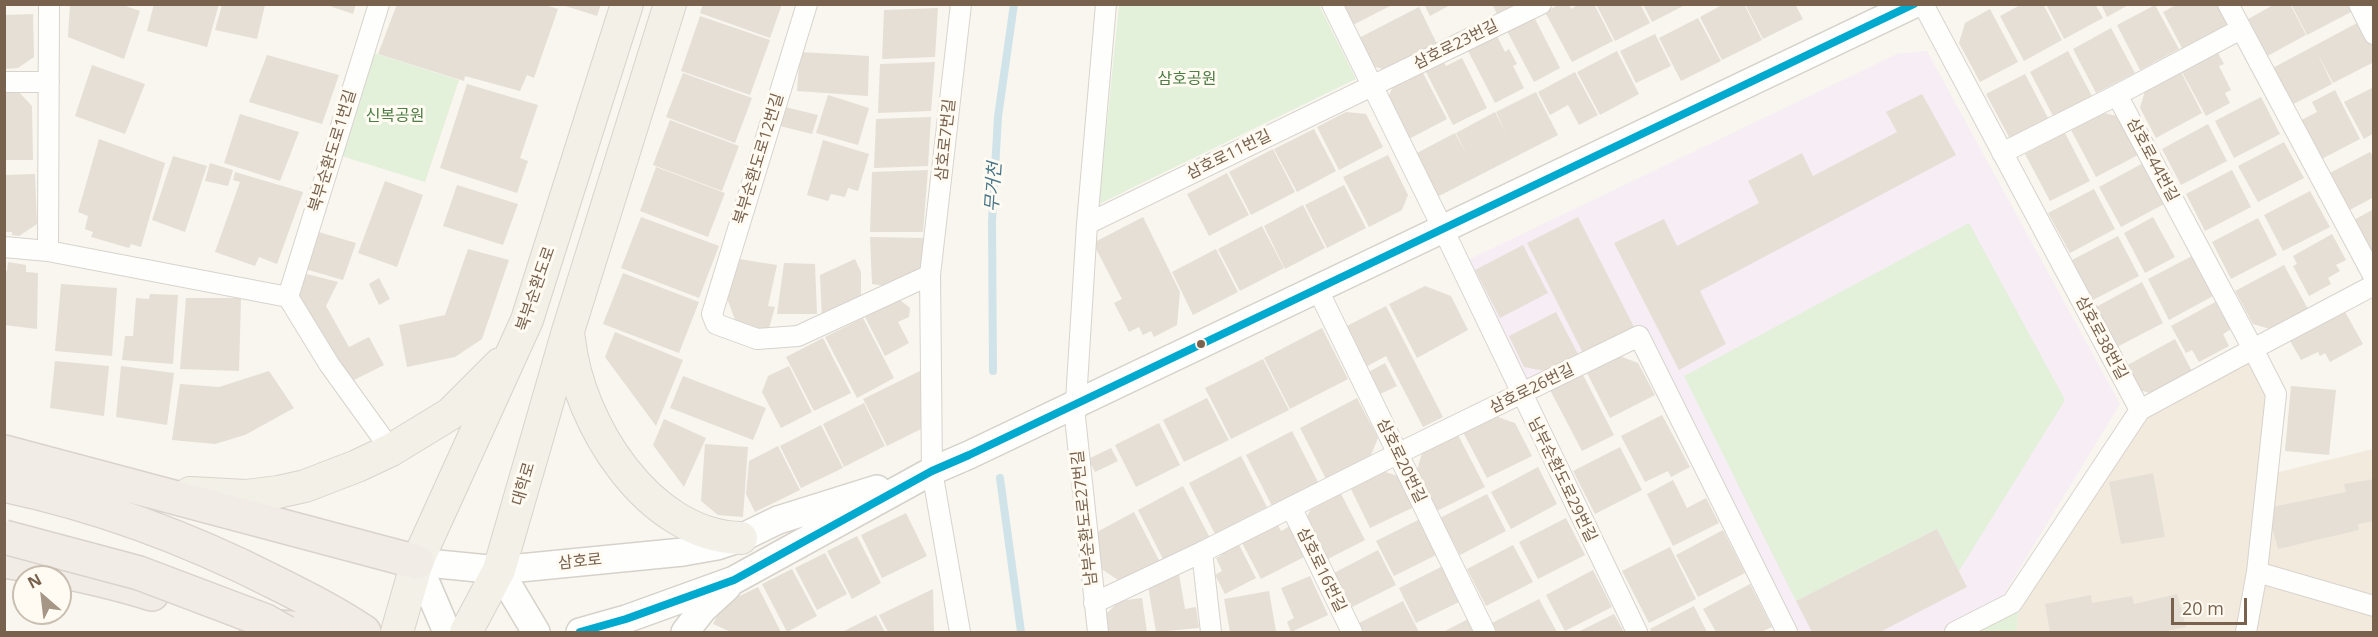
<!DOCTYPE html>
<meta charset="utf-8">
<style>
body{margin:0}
#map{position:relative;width:2378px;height:637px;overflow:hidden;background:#f8f6ef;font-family:"Open Sans",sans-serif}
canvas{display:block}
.frame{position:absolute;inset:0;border:6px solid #78624e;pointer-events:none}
.north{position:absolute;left:12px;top:565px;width:60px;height:60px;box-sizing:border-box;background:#fffbf2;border:2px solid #c9beb0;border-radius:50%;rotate:332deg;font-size:16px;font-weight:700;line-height:24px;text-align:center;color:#78624e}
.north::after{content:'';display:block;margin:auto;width:21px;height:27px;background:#a59686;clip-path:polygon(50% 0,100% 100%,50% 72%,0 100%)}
.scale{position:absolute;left:2171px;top:598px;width:76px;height:27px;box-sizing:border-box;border:3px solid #78624e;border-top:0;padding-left:8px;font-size:18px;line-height:21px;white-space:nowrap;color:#78624e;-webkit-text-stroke:4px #fffbf2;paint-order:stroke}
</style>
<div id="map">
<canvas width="2378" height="637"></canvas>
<div class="frame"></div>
<div class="north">N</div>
<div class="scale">20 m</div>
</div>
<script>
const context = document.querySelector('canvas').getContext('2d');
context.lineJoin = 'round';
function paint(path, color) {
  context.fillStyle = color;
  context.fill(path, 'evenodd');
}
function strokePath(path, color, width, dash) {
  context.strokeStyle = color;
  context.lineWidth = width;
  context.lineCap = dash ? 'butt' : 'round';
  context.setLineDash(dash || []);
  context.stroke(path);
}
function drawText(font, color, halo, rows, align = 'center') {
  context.font = font + ' "Open Sans","Noto Sans KR",sans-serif';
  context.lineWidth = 6;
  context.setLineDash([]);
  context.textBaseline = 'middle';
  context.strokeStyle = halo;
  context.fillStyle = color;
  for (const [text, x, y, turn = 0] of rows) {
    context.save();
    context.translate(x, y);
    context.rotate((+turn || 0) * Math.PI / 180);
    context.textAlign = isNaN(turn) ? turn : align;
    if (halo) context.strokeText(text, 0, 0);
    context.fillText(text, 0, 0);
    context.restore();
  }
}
paint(new Path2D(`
 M2253 349 2276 394 2267 475 2373 449V632H2016L2019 609 2149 414Z`), '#f1eadd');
paint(new Path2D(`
 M1927 51 2120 404 1998 604 1942 632H1794L1642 329 1525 385 1466 261 1897 54Z`), '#f6eef4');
paint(new Path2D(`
 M1119 5H1319L1356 79 1099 204Z
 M364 50 459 80 425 182 332 153Z
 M1969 223 2065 400 1959 571 1937 529 1796 601 1684 376Z
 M2019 609 2016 632H1977Z`), '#e3f0da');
strokePath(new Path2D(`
 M993 371 992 221 998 117 1014 4
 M1000 478 1021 632`), '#d0e3e9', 8);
paint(new Path2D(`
 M70 4H120L140 11 124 59 68 37Z
 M154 4H219L207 47 147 31Z
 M324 4H356L353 14Z
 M397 4H542L558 9 534 78 527 75 520 91 465 76 464 81 378 54Z
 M559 4H601L597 16Z
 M703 4H782L770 38 700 13Z
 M1335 4H1394L1347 28Z
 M1424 4H1452L1430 16Z
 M1492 4H1515L1497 14Z
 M1560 4H1569L1571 9 1579 4H1594L1613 41 1572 62 1545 12Z
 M1596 4H1640L1650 23 1615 41Z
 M1643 4H1687L1652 22Z
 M1724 4H1744L1762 40 1722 60 1700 17Z
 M1745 4H1795L1803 19 1763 39Z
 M2022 4H2043L2062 40 2024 61 2000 16Z
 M2046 4H2095L2103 18 2064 39Z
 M2101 4H2130L2107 17Z
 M2275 4H2290L2306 35 2260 60 2241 23Z
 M2291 4H2349L2353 11 2307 35Z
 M222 5H265L257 39 215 30Z
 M2155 5 2179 49 2140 70 2117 25Z
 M2176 5H2218L2228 24 2182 48 2163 12Z
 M1419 7 1437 44 1387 70 1364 64 1353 41Z
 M938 8 935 57 882 59 884 10Z
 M1990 9 2018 62 1980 82 1959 43 1965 23Z
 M33 14 34 57 18 68 4 69V15Z
 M700 16 770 40 750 95 681 71Z
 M1534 17 1560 68 1534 82 1507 31Z
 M1698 18 1721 61 1681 81 1659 38Z
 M2359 22 2374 48V62L2333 83 2317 52 2332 84 2286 108 2267 71Z
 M2111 28 2135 73 2096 93 2073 49Z
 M1496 34 1505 52 1509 49 1517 64 1513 66 1524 88 1495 103 1467 49Z
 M1655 34 1671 66 1636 83 1620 51Z
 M1617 51 1639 94 1600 115 1577 72Z
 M2068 51 2092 96 2053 116 2030 72Z
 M800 52 869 56 868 96 797 91Z
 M2218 53 2224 64 2219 66 2231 90 2225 93 2230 103 2206 116 2182 72Z
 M267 55 339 75 322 124 249 102Z
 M1462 58 1487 108 1453 125 1425 70 1443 61 1446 66Z
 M935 62 931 111 878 113 880 64Z
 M92 65 145 84 125 134 75 116Z
 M1422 71 1447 119 1407 140 1387 100 1393 86Z
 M1575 72 1598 115 1579 125 1568 105 1550 115 1538 92Z
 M2181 72 2202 113 2156 138 2140 108 2145 91Z
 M683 73 752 98 735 143 666 117Z
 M2025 74 2048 118 2010 139 1986 94Z
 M467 84 538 105 520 158 528 161 517 193 440 168Z
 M2374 87V133L2364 139 2344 102Z
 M2335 90 2360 139 2316 162 2296 123 2317 112 2312 102Z
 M4 91 19 92 32 106 33 160H4Z
 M1536 92 1558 135 1437 197 1415 154 1455 133 1467 155 1456 133 1495 112 1507 135 1496 112Z
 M1922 94 1956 155 1700 291 1726 344 1679 370 1614 243 1664 219 1677 246 1759 203 1748 181 1802 153 1813 176 1897 132 1886 112Z
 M828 95 869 108 858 145 816 133Z
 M2261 97 2280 134 2234 158 2215 121Z
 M785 107 818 115 812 134 780 126Z
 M1346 112 1366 114 1383 147 1339 170 1317 127Z
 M2104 113 2117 116 2138 155 2096 177 2071 130Z
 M240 114 299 132 280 181 224 163Z
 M931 117 928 166 874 168 876 119Z
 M670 120 739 146 722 191 653 165Z
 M2208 124 2227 161 2181 185 2162 149Z
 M1314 129 1336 171 1297 192 1274 149Z
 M2065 133 2090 181 2050 201 2025 154Z
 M99 139 165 163 141 247 131 244 129 248 91 237 93 232 85 229 88 216 78 212Z
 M823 140 869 154 858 191 848 188 845 197 831 194 828 201 807 195Z
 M2284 142 2304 178 2258 202 2238 166Z
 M1273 149 1295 192 1251 215 1229 172Z
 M2370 152 2374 158V197L2344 213 2324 176Z
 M1388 155 1408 195 1402 210 1369 227 1343 177Z
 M173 156 207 166 185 232 152 220Z
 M2145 162 2166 203 2121 227 2099 187Z
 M210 163 233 170 228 186 205 181Z
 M656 167 725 193 708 237 640 211Z
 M928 170 923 232H870L872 172Z
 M2232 170 2251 207 2205 231 2186 194Z
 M235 172 303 192 277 264 259 257 255 266 215 252 240 182 233 180Z
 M1227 173 1249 215 1209 236 1187 194Z
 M35 174 37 224 19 236 12 235V232H4V175Z
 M385 181 423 195 397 267 358 253Z
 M457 185 518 204 503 245 443 226Z
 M1344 185 1366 228 1327 248 1305 205Z
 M2094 189 2115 229 2070 253 2048 213Z
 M2310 191 2330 227 2283 251 2264 215Z
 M1303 205 1325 248 1285 269 1264 226Z
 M2374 209V256L2350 222Z
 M641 217 719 246 699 298 621 268Z
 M1143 217 1180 292 1177 325 1154 337 1151 331 1143 335 1139 327 1129 332 1114 303 1122 299 1093 243Z
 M1578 217 1634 327 1583 353 1527 243Z
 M2153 217 2175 257 2145 273 2124 233Z
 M2258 218 2277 255 2231 279 2212 242Z
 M1262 226 1284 268 1240 291 1218 249Z
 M312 230 356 243 343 280 298 267Z
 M2332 234 2346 260 2336 265 2340 271 2328 278 2331 284 2309 296 2293 266 2297 264 2293 256Z
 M2118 236 2139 276 2093 300 2072 260Z
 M870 237 924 238 922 264 915 277 892 287 872 284Z
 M1523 245 1548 293 1500 318 1475 270Z
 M468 249 509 260 482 339 455 357 407 367 399 325 445 315Z
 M1216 249 1238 292 1193 315 1172 272Z
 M2194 255 2215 295 2169 320 2148 279Z
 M739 259 777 265 768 306 775 307 768 332 735 320 727 298Z
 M855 259 861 272V302L822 320 820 275Z
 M8 262 26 265V272L38 273 37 329 4 325V271H7Z
 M784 263 815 264 817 314H777Z
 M2284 265 2308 309 2270 329 2253 324 2235 291Z
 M623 273 699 302 679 353 603 324Z
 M307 274 338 282 326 306 349 347 369 337 384 365 342 386 294 298Z
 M379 278 390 299 379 305 369 284Z
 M2142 282 2163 323 2117 347 2096 307Z
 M61 284 117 288 112 356 55 351Z
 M1425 286 1451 296 1468 330 1417 358 1389 304Z
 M150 294 178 295 173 364 122 360 125 336H133L136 298 149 299Z
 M186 298H241L239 371 180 369Z
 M900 300 910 308 909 317 898 322 909 343 885 356 865 317Z
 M2219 300 2233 328 2223 334 2229 346 2199 362 2192 350 2186 353 2171 326Z
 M1386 306 1443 417 1423 427 1386 356 1362 369 1341 329Z
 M2344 310 2363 344 2330 362 2325 353 2320 356 2318 352 2301 360 2289 339Z
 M1556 312 1578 354 1545 371 1524 367 1509 336Z
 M863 318 894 378 857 398 825 337Z
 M1322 328 1348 379 1290 409 1264 358Z
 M615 332 683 360 656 426 605 357Z
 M823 338 851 393 814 411 786 357Z
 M2175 339 2194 375 2157 395 2139 390 2126 366Z
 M1617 355 1638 363 1655 395 1610 418 1586 371Z
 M1263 359 1289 410 1231 439 1205 388Z
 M55 361 109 366 104 416 50 408Z
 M1385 363 1397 386 1376 396 1365 374Z
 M121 366 174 373 167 425 116 417Z
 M789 366 812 412 781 428 762 392 768 376Z
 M922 370 923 428 887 446 863 399Z
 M269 371 294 408 245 435 215 444 172 440 180 384 219 387Z
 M1582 373 1614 435 1582 451 1550 390Z
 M683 376 766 408 753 440 670 408Z
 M2291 386 2336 390 2329 455 2285 451Z
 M1207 398 1229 440 1184 462 1163 420Z
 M1357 398 1378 438 1371 455 1326 479 1300 428Z
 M864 403 885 446 844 467 823 424Z
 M1662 415 1690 467 1671 477 1668 471 1645 482 1621 436Z
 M1495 416 1515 423 1532 456 1487 478 1463 432Z
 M664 419 706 438 684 487 653 445Z
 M1159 423 1180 465 1136 487 1115 445Z
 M821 425 843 468 801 488 780 446Z
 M1292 431 1318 482 1272 506 1246 455Z
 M1458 435 1485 487 1437 511 1417 470 1422 453Z
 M705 444 748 447 743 517 718 515 701 501Z
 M778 446 800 490 755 512 746 494 749 461Z
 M1620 447 1642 490 1595 514 1573 471Z
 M1111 448 1118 461 1095 472 1088 459Z
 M1241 456 1267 507 1215 534 1189 483Z
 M1538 467 1557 504 1511 529 1491 492Z
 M1379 470 1398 476 1414 507 1370 528 1349 485Z
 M2153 473 2165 537 2121 544 2109 482Z
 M2374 479V521L2358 524 2359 530 2278 549 2267 508 2346 492 2344 484Z
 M1673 480 1687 508 1706 498 1719 523 1673 546 1647 494Z
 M1183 486 1210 538 1164 561 1138 510Z
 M1339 490 1365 540 1328 559 1307 516 1315 502Z
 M1487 494 1506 531 1460 555 1440 518Z
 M1134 512 1160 562 1121 582 1100 568 1095 533Z
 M906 513 927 556 882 578 861 535Z
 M1566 518 1585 555 1538 579 1519 542Z
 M1420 519 1438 554 1394 576 1376 541Z
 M1276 521 1281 531 1290 526 1306 556 1261 579 1240 539Z
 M1937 529 1967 587 1880 632H1812L1796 601Z
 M1723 530 1745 573 1698 597 1676 555Z
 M857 536 881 583 852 599 827 551Z
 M1237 541 1256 578 1225 594 1215 575 1222 571 1216 558 1221 555 1219 550Z
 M1513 545 1533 582 1486 606 1467 569Z
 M1670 547 1696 599 1649 623 1622 571Z
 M1378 550 1396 585 1352 607 1334 573Z
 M825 553 847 594 817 610 795 568Z
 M1443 566 1461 601 1416 623 1399 588Z
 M792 569 817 616 787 632 762 584Z
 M1593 570 1612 607 1565 631 1546 595Z
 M1179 574 1185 609 1196 607 1199 628 1156 632 1148 586 1159 584 1158 578Z
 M1310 576 1328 615 1291 632 1287 622 1294 618 1281 588Z
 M1750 584 1772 627 1761 632H1716L1703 609Z
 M758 587 781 632H731L713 624 723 604Z
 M933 589 934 632H888L879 615Z
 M1269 591 1276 631 1230 632 1224 599Z
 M2177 594 2186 627 2162 632H2138V631L2129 632H2050L2045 604 2091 595 2092 603 2132 596 2134 604Z
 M1142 598 1147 632H1108L1106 614 1119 601Z
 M1539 599 1557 632H1497L1492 623Z
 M1403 601 1419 632H1364L1359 623Z
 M1694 606 1707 632H1652L1650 629Z
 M1614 614 1624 632H1578Z
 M876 615 885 632H842Z
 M1468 619 1475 632H1443Z`), '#e5dfd6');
const street = new Path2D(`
 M807 4 712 314 716 324 757 339 798 336 930 275
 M1332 4 1443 229 1637 632
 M1923 4 2140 410 2012 603 1955 632
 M2228 4 2374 277
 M2359 4 2374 34
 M4 82H49
 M2117 95 2253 349 2140 410
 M2002 153 2117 95 2241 29
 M1087 224 1541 4
 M4 247 48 251 288 297 329 364 391 450
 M48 251 49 4
 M1317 288 1485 632
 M288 297 379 4
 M1291 507 1352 632
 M2257 572 2374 606
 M1094 603 1202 552
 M960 632 932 471 930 275 961 4
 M1098 632 1075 417 1087 224 1106 4
 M1211 632 1202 552 1397 454 1639 336 1787 632
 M2246 632 2257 572 2276 394 2253 349 2374 285`);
const secondary = new Path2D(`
 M499 570 536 632
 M447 632 417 562 499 570 683 552 717 546 741 538 778 520 877 489
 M580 632 626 619 734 580 932 471 969 455 1914 4
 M685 632 703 609 727 587`);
const primary = new Path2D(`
 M569 339C578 423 648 536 741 538
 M190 493 246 496 278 492 305 486 357 466 391 450 450 414 500 364
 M397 632 417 562 527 320 627 4
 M466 632 499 570 568 331 670 4`);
const highway = new Path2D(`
 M4 452 417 562
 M4 485C99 505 190 539 276 583 306 598 336 613 364 632
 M4 561C54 569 104 579 152 594
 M256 625 337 632`);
strokePath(street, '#d8d3cd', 22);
strokePath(secondary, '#d6d2ca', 30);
strokePath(primary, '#dad3cc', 34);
strokePath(highway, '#dad3cc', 36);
strokePath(street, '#fefefd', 20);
strokePath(secondary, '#fefefd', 27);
strokePath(primary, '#f3f0e7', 32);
strokePath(highway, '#f2ece6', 33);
const highwayBridge = new Path2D(`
 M4 537 139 573 266 621 285 632`);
strokePath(highwayBridge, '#dad3cc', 36, []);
strokePath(highwayBridge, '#f2ece6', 33);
strokePath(new Path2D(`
 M580 632 626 619 734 580 932 471 969 455 1914 4`), '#00a9ce', 8);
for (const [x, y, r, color] of [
 [1201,344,5,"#78624e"]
]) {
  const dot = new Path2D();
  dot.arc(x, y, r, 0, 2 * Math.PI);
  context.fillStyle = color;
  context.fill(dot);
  strokePath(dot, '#fffbf2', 2);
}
drawText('16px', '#78624e', '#fffbf2', [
 ["삼호로23번길",1456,45,-26],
 ["삼호로7번길",946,140,-84],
 ["북부순환도로1번길",333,151,-73],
 ["삼호로11번길",1229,155,-26],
 ["북부순환도로12번길",759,159,-73],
 ["삼호로44번길",2152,160,62],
 ["북부순환도로",536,289,-71],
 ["삼호로38번길",2101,338,62],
 ["삼호로26번길",1532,389,-26],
 ["삼호로20번길",1401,461,64],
 ["남부순환도로29번길",1562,480,64],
 ["대학로",524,484,-74],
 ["남부순환도로27번길",1085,518,-96],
 ["삼호로",580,562,-6],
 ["삼호로16번길",1321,570,64]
]);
drawText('16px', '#4e7d45', '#fffbf2', [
 ["삼호공원",1187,79],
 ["신복공원",395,116]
]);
drawText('italic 18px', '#47768b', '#fffbf2', [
 ["무거천",994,187,-86]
]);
</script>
